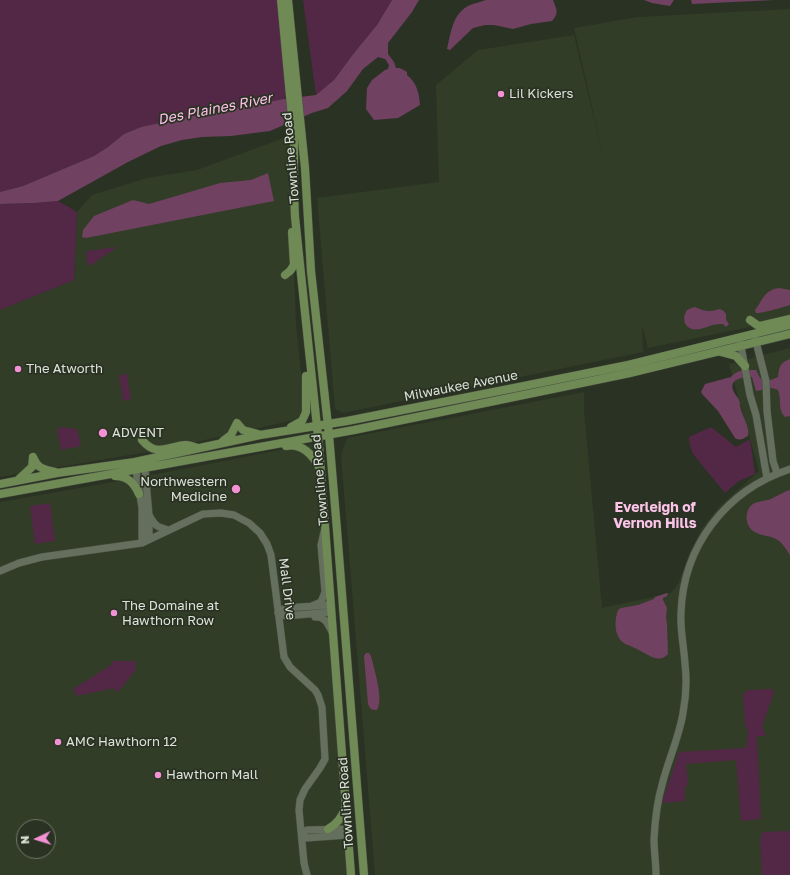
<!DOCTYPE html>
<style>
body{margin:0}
#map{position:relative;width:790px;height:875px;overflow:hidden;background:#2a3223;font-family:"Golos Text",sans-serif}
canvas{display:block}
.north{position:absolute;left:16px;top:819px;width:40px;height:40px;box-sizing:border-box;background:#2a3223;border:1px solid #71786b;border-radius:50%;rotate:266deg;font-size:11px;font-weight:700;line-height:16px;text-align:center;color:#dce2d8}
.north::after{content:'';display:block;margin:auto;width:14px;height:18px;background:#f391d5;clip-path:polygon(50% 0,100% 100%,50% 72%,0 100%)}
</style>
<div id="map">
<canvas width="790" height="875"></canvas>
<div class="north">N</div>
</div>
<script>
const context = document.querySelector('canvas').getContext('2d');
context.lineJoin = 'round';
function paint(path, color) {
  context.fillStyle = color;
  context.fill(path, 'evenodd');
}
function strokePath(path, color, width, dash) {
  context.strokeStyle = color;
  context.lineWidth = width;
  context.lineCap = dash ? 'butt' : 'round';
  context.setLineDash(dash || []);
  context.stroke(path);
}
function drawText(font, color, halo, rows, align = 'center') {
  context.font = font + ' "Golos Text",sans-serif';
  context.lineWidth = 3.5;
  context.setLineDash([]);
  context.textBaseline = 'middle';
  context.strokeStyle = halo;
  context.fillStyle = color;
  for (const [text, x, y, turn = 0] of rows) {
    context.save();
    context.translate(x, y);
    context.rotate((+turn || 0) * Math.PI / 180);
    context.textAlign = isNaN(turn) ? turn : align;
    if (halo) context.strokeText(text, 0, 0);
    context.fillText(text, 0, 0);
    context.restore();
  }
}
paint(new Path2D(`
 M790 9V315L745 328 648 348 642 325 643 352 343 413 335 409 317 198 439 182 436 85 478 50 574 35 604 160 574 28 638 17Z
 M289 136 296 323 305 411 299 419 165 449 0 477V310L74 280 77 212 92 195 147 178 197 170Z
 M790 348V875H375L341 455 347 438 584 392V410L602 608 671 593 678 584 690 552 702 528 719 507 759 471 729 364Z
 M316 443 348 875H0V502L141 477ZM24 827H48V851H24Z`), '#313d27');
paint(new Path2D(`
 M0 0H277L286 92 284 99 231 109 217 113 197 115 141 127 124 134 108 147 94 156 23 186 0 192Z
 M303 0H392L377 25 354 53 334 80 316 95Z
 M58 201 77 212 74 280 0 310V204L34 203Z
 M117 247 90 266C86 262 86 256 87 251Z
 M127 374 131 399 123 401 119 375Z
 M59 427 77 429 81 446 61 450 57 431Z
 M711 427 736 447 750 439 755 474 739 481 725 493 693 454 690 446 689 437Z
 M50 503 55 541 35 544 30 506Z
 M113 661H136L135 671 117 693 114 688 77 696 73 689 111 665Z
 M772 689 774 692 762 727 766 736H757L761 819 741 821 736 760 686 764 688 784 685 788V801L662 803 679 752 746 748 748 732 745 725 743 694 748 690Z
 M790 831V875H762L760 837H762V832Z`), '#532846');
paint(new Path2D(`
 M392 0H419L412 12 388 43V54L394 62 396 68H400L407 72V75C417 83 419 93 420 105L398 118 374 120 366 109 367 88 372 80 385 70 388 69 389 65 385 59 378 57 363 69 347 91 328 108 312 113 270 131 231 136 202 137 182 140 161 146 128 162 58 201 34 203 0 204V192L23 186 94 156 108 147 124 134 141 127 197 115 217 113 231 109 284 99 316 95 334 80 354 53 377 25Z
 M486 0H553C557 10 559 13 552 21L531 24 513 29 494 25H485L473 28 450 50 447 49C451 33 452 15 468 6 474 3 481 2 486 0Z
 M644 0H674L670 6 652 3Z
 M691 0H775L692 4Z
 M268 173 274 201 86 238 82 237 83 230 94 216 133 200 149 204 220 183 251 180Z
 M779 288 790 290V305C783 307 761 314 756 313L755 310C763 300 764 290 779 288Z
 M694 307C699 308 703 311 708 311 716 312 720 305 726 314V320L729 324 726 327 723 324C720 324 716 324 713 325 705 327 693 334 686 325 683 320 684 315 687 310Z
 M790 359V416L785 417C777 409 782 399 778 390L772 388 756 391 752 377C745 377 729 378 733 390 734 394 738 397 739 400 740 402 740 404 740 406 742 416 750 427 748 436 743 439 740 441 735 438L718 411 703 395 701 392 705 384 731 377C737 369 747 370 756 370L760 378 771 380 778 377C779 367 780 363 790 359Z
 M790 490V555C786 549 782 542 776 539 769 535 760 536 753 531 745 525 744 510 753 504 758 501 765 501 771 499 777 496 783 492 790 490Z
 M667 593H668L667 596 663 598V600L667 608 666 617 667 624 668 654C659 665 646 653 637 649 630 645 623 645 619 638 614 630 615 618 618 610L621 608 638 605 654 599 655 597Z
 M366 653H369L371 656C374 669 384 699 377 710 371 710 370 709 368 704L364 656Z`), '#704161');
const secondary = new Path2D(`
 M754 334 766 381 767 411 773 461 777 473
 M740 341 750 395 756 415 767 478
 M136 471 142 508V543
 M149 515C155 526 157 527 168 530
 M143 541 149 534V515L145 469
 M0 571 19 563 42 557 142 543 203 514 221 513 234 515 249 523 260 533 267 544 271 555 284 657 290 667 315 690 318 695 322 707 325 759 320 768 305 789 300 800 299 810 304 863 307 875
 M312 606 321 602 325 592 321 545 324 532
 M278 613 285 608 330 605
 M278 613 286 616 331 612
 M315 617C325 616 328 624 332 632
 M348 829 307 830 302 833 306 838 348 835
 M656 875C656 863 654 851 654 839 655 821 657 802 662 785 668 760 679 738 683 713 686 697 687 680 685 664 684 647 680 630 681 613 683 546 726 490 790 469`);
const primary = new Path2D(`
 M281 0 294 139V194L295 217 319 446 351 875
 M288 0 305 168 311 271 329 435 337 530 364 875
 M285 275 290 271 294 265 292 232
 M750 320 757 325 760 326 790 319
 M721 352 736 356 745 366
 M291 427 302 421 306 412V376
 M142 440C157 458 168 446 186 445 190 445 194 447 198 448
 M223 441 231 435 237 423 243 430 258 434
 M286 446C302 443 312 454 319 467
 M33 457C38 469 43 469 55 472
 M115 476C128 476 134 483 139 494
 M18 480 32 467 33 458
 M0 484 57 473 135 462 260 435 347 421 519 387 628 365 790 325
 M0 494 354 430 630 373 790 334
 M328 829C337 824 342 818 345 808`);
strokePath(secondary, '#474e41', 8);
strokePath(primary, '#474e41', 9);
strokePath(secondary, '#656f5d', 7);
strokePath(primary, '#708a56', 8);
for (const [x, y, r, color] of [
 [501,94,4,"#f391d5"],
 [18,369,4,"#f391d5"],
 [103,433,5,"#f391d5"],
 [236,489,5,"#f391d5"],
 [114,613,4,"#f391d5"],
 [58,742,4,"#f391d5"],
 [158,775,4,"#f391d5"]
]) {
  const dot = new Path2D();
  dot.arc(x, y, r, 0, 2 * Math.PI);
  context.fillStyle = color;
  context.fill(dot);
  strokePath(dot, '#2a3223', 1.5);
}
drawText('13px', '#dce2d8', '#2a3223', [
 ["Lil Kickers",509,94],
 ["The Atworth",26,369],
 ["ADVENT",112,433],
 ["Northwestern",227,482,"right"],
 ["Medicine",227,497,"right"],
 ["The Domaine at",122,606],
 ["Hawthorn Row",122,621],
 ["AMC Hawthorn 12",66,742],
 ["Hawthorn Mall",166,775]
], 'left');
drawText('13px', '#dce2d8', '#2a3223', [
 ["Townline Road",291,158,-95],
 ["Milwaukee Avenue",461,386,-11],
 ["Townline Road",320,480,-95],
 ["Mall Drive",287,589,83],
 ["Townline Road",346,803,-94]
]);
drawText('italic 14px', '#fec0e9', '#2a3223', [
 ["Des Plaines River",215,109,-11]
]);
drawText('bold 14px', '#fdc4e9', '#2a3223', [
 ["Everleigh of",655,508],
 ["Vernon Hills",655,524]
]);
</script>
